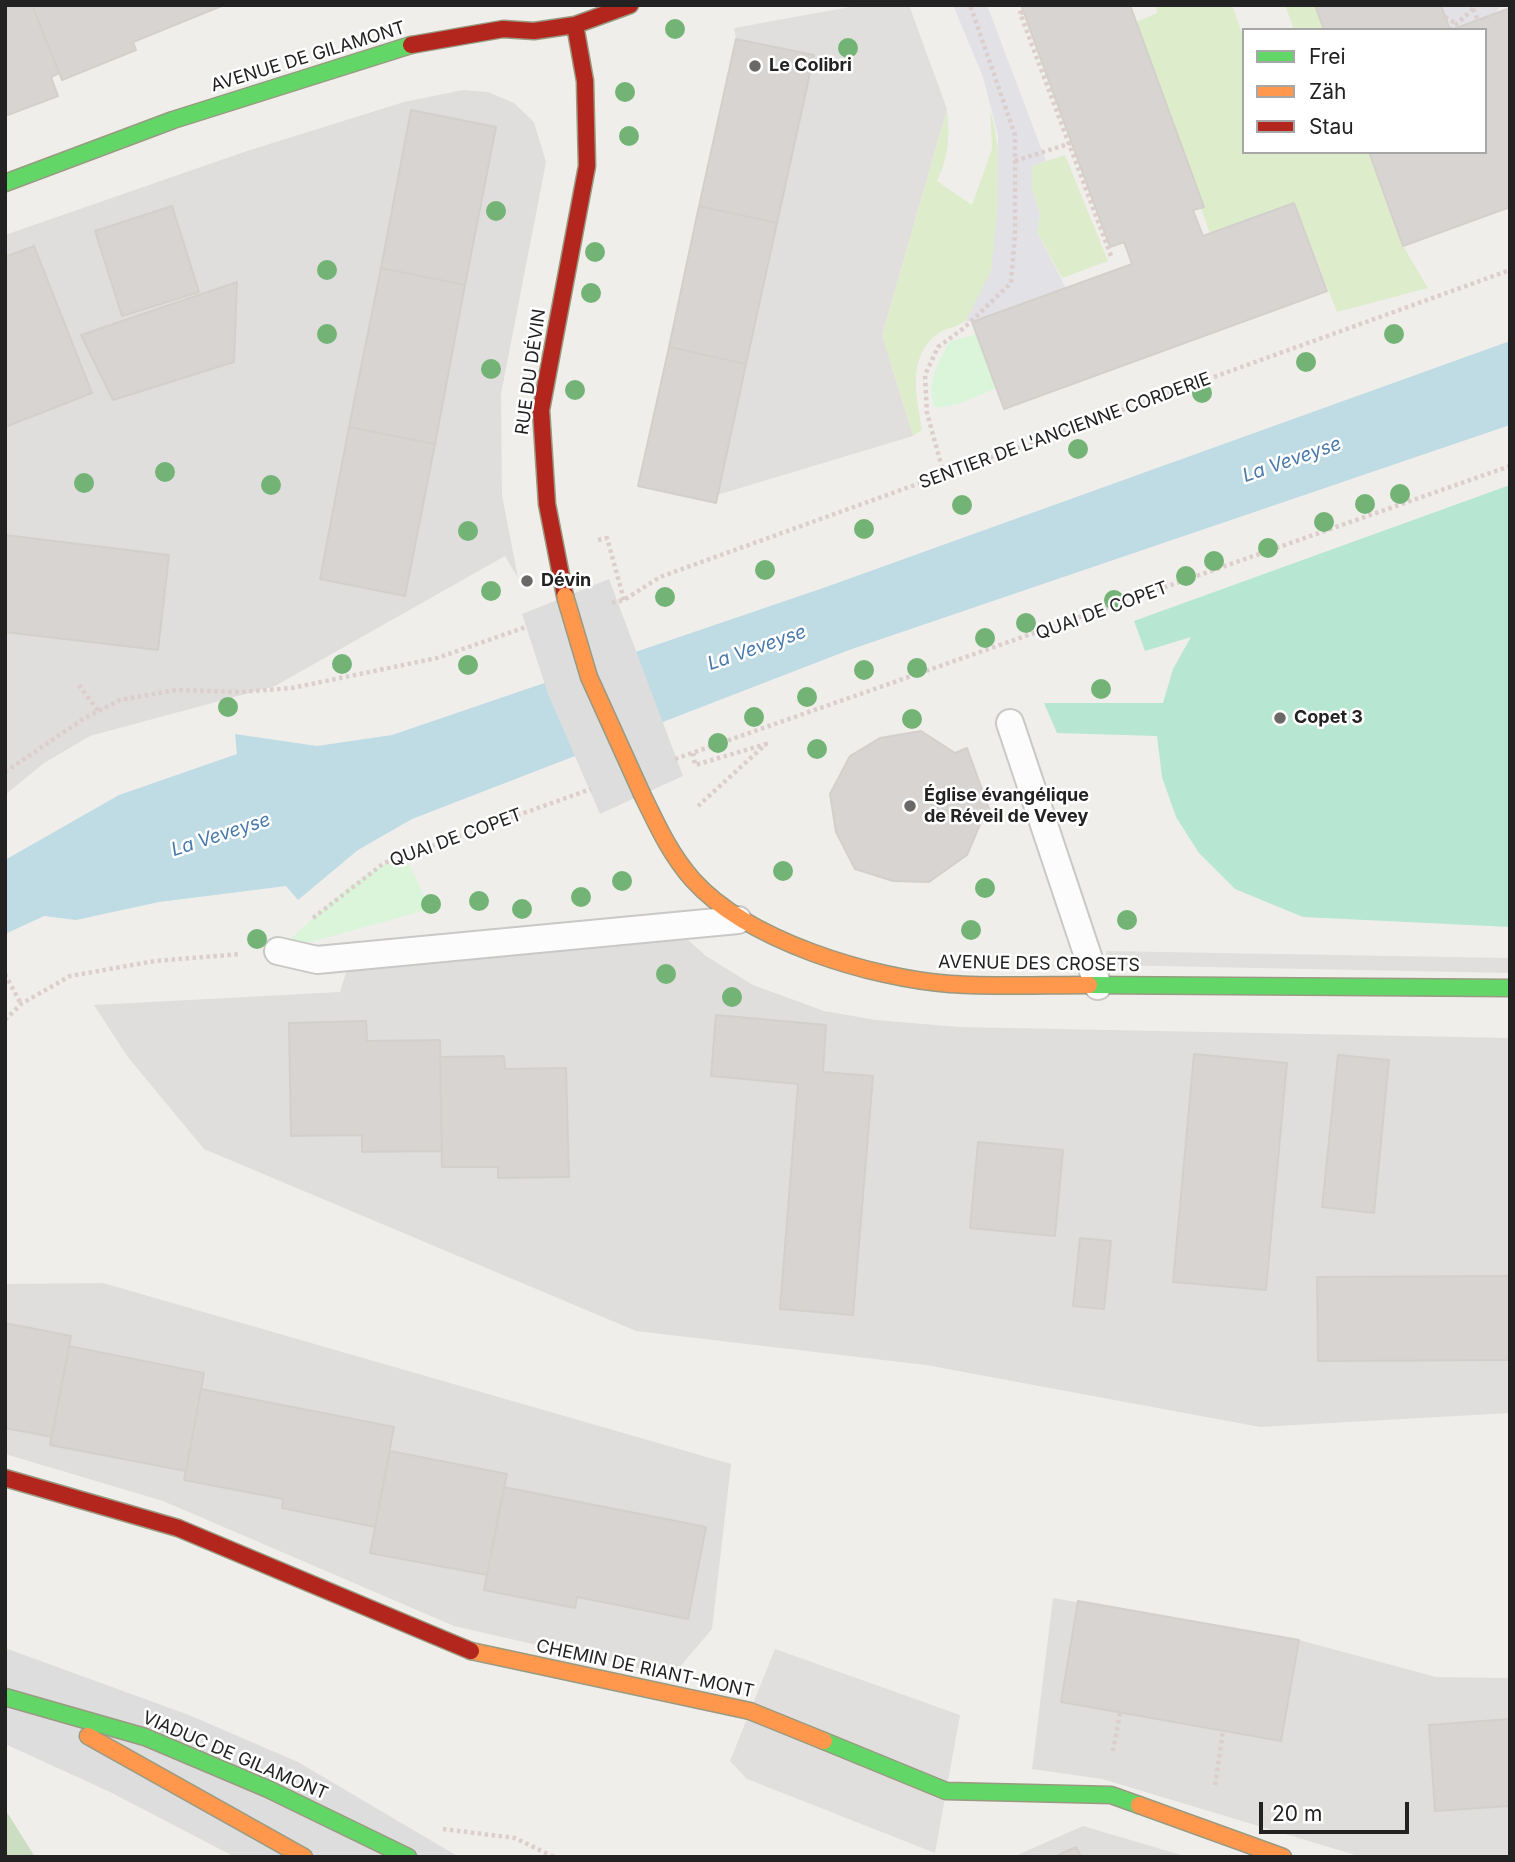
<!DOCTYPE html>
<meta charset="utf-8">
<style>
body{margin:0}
#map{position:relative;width:1515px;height:1862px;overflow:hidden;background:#f0eeeb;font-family:Inter,sans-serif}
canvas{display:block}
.frame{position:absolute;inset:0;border:7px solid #222;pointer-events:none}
.legend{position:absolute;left:1242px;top:28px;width:245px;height:126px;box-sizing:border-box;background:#fff;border:2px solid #a7a7a7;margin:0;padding:9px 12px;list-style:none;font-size:21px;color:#222}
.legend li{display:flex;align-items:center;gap:14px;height:35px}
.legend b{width:35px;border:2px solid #a7a7a7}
.scale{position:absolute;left:1259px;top:1802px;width:150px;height:32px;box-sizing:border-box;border:4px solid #222;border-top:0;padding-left:9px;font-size:21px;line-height:24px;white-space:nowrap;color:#222;-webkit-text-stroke:5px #fff;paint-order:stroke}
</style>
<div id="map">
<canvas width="1515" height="1862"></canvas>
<div class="frame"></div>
<ul class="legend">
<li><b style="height:9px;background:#63d668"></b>Frei</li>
<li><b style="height:9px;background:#ff974d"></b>Zäh</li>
<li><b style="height:9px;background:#b3261e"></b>Stau</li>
</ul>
<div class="scale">20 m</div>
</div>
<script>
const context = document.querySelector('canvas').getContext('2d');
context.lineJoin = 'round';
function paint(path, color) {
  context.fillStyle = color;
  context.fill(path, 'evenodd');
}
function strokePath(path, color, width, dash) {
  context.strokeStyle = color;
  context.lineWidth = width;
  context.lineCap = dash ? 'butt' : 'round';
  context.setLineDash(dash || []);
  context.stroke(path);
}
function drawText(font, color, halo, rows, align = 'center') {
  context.font = font + ' Inter,sans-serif';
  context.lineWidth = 5;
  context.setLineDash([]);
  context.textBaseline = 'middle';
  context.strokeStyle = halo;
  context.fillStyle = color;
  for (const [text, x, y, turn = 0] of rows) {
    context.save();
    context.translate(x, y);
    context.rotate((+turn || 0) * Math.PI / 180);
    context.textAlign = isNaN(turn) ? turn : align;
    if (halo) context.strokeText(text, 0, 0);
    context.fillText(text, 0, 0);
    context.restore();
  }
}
paint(new Path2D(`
 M463 90 488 92 514 103 534 122 546 162 501 394 502 495 518 578 505 556 275 686 90 736 44 763 5 795V235L247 151 404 102Z
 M679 932 706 956 753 985 824 1011 876 1020 959 1027 1510 1038V1413L1260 1427 926 1365 636 1331 204 1149 127 1056 94 1005 340 992 348 966Z
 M103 1283 731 1464 712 1629 672 1676 454 1626 163 1501 5 1454V1284Z
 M1053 1598 1299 1640 1436 1677 1510 1678V1857H1362L1102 1779 1032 1769Z
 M1083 1826 1188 1857H1013Z`), '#dfdedc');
paint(new Path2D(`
 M1156 5H1232L1244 38V152H1369L1403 246 1428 288 1337 312 1294 203 1210 234 1136 22 1157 13Z
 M1285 5H1315L1324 30H1294Z
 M947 109C950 136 949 156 937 181L972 205 992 149 990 110C1004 152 1001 225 991 269 988 284 976 303 968 317 962 328 945 327 936 335 906 360 917 398 922 430L913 436 882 335Z
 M1065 155 1108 261 1062 278 1037 232 1040 214 1032 190V166Z`), '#ddeccb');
paint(new Path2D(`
 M5 1809 35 1857H5Z`), '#cbdec1');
paint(new Path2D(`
 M977 334 997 388 959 404 936 408C924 385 938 365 949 342Z
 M405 855 430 909 278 951C315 916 356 874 405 855Z`), '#daf5da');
paint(new Path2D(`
 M1510 485V927L1303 917 1235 889 1199 853 1176 817 1162 777 1157 736 1057 733 1044 703H1163L1173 669 1191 637 1145 651 1134 621Z`), '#b7e6d2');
paint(new Path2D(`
 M861 5H909L947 109 882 335 913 436 717 495 814 56 736 39 734 28Z
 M1106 951 1510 958V973L1106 965Z
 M775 1649 960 1715 935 1853 747 1779 730 1761Z`), '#e0dfde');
paint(new Path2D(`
 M953 5H987L1046 161 1032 166V190L1040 214 1037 232 1066 288 972 322 966 321 991 271 997 217 998 135 983 77Z
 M1441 5H1501L1495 14 1451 30Z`), '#e2e1e5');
paint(new Path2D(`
 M1510 341V425L849 650 412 819 358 850 298 900 286 886 159 902 76 920 44 916 5 934V860L119 795 237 754 235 734 317 746 392 735 826 587Z`), '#bfdbe3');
paint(new Path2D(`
 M609 579 683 776 600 814 548 694 522 614Z
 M5 1648 189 1715 298 1762 459 1857H235L110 1792 5 1744Z`), '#dedddd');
const building = new Path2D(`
 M5 5H32L59 73 51 77 58 96 5 116Z
 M32 5H224L133 42 136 50 62 80Z
 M1021 5H1130L1204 207 1193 210 1203 236 1294 203 1327 291 1004 409 972 322 1132 264 1124 242 1110 247Z
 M1315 5H1441L1450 30H1324Z
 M1510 8V207L1403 246 1369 152H1485V30H1451Z
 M736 39 814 55 777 223 699 206Z
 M411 110 496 127 465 285 381 268Z
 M172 206 199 292 122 316 95 231Z
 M699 206 777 223 746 364 669 347Z
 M34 246 92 393 5 427V257Z
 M381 268 465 285 435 444 349 427Z
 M237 282 234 362 113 400 81 335Z
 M669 347 746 364 716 503 638 486Z
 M349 427 435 444 405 596 320 579Z
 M5 535 169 555 158 650 5 632Z
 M921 731 955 753 967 748 992 817 981 822 967 855 929 882 893 881 855 869 836 832 830 794 850 756 880 738Z
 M716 1015 826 1025 823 1072 873 1076 853 1315 780 1309 798 1084 711 1076Z
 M366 1021 367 1041 440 1040 442 1151 362 1152V1135L291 1136 289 1023Z
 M1194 1054 1287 1063 1266 1290 1173 1282Z
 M1338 1055 1389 1060 1374 1213 1322 1207Z
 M504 1056 505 1069 566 1068 569 1177 498 1178V1167H442L440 1057Z
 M978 1142 1063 1150 1055 1236 970 1228Z
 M1080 1238 1111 1241 1104 1309 1073 1306Z
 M1510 1276V1360L1318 1361 1317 1277Z
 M5 1323 71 1336 52 1437 5 1428Z
 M69 1346 204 1373 186 1471 50 1445Z
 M201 1389 394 1427 375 1527 282 1508 283 1499 184 1480Z
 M390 1451 507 1474 487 1575 370 1553Z
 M504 1487 706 1527 688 1619 577 1597 575 1608 484 1590Z
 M1078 1601 1299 1640 1281 1741 1061 1702Z
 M1510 1719V1806L1435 1811 1429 1725Z
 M1076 1847 1081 1857H1054Z`);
paint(building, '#d7d4d2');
strokePath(building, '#d3d0cc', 2);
const lane = new Path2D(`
 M1010 723 1098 986
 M278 951 317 960 738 920`);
const fast = new Path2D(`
 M5 183 173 120 411 45
 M1089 985 1510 988
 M5 1697 145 1737 268 1789 408 1857
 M824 1741 946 1791 1111 1795 1139 1805`);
const slow = new Path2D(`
 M642 794C657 825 670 854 693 880 748 941 871 978 950 984 996 987 1043 985 1089 985
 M471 1651 750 1711 824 1741
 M88 1736 304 1857
 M1139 1805 1283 1857`);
const jam = new Path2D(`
 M411 45 503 29 534 31 575 25 630 5
 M565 596 547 504 541 410 587 166 585 81 575 25
 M5 1478 178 1528 471 1651`);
strokePath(lane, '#c9c8c7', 30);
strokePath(fast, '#999a82', 19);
strokePath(slow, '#999a82', 19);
strokePath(jam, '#999a82', 19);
strokePath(new Path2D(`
 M1473 9 1478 20
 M1023 12 1020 13 1111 256
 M1445 17 1457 24
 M1450 30 1477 5
 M1015 161 1071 143
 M944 475 927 413 925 375 938 347 964 328 1011 283 1015 234V135L970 5
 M598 540 607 538 624 600
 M612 603 624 600 660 577 1510 270
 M79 685 98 711
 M693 753 695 765 766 744 698 806
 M675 759 1510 466
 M5 772 83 719 120 700 176 690 240 692 292 688 437 658 526 627
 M313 918 384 863 591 789
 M5 974 21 1004
 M5 1020 21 1004 70 976 155 961 241 954
 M1113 1751 1120 1713
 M1215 1785 1223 1731
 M443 1829 515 1838 554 1857`), '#dccecd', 4.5, [3.5, 3.5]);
strokePath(lane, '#fdfcfc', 26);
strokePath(fast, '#63d668', 16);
strokePath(slow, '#ff974d', 16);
strokePath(jam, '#b3261e', 16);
const slowBridge = new Path2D(`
 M565 596 589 677 642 794`);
strokePath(slowBridge, '#999a82', 19, []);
strokePath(slowBridge, '#ff974d', 16);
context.fillStyle = '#73b476';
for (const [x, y] of [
 [675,29],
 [848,48],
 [625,92],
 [629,136],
 [496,211],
 [595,252],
 [327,270],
 [591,293],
 [327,334],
 [1394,334],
 [1306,362],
 [491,369],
 [575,390],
 [1202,393],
 [1078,449],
 [165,472],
 [84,483],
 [271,485],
 [1400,494],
 [1365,504],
 [962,505],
 [1324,522],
 [864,529],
 [468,531],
 [1268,548],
 [1214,561],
 [765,570],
 [1186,576],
 [491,591],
 [665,597],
 [1114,600],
 [1026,623],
 [985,638],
 [342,664],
 [468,665],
 [917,668],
 [864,670],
 [1101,689],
 [807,697],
 [228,707],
 [754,717],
 [912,719],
 [718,743],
 [817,749],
 [783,871],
 [622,881],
 [985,888],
 [581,897],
 [479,901],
 [431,904],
 [522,909],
 [1127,920],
 [971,930],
 [257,939],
 [666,974],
 [732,997]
]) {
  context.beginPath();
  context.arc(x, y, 10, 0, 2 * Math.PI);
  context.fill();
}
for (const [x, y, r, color] of [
 [755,66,7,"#6a6968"],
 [527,581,7,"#6a6968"],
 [1280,718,7,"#6a6968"],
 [910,806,7,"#6a6968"]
]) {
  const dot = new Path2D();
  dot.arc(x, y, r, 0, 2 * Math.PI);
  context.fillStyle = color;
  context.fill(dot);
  strokePath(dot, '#fff', 2.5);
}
drawText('18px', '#222', '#fff', [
 ["AVENUE DE GILAMONT",308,57,-17],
 ["RUE DU DÉVIN",531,372,-82],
 ["SENTIER DE L'ANCIENNE CORDERIE",1065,431,-20],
 ["QUAI DE COPET",1102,611,-20],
 ["QUAI DE COPET",456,838,-20],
 ["AVENUE DES CROSETS",1039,964,1],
 ["CHEMIN DE RIANT-MONT",645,1669,12],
 ["VIADUC DE GILAMONT",235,1756,23]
]);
drawText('bold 18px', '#222', '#fff', [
 ["Le Colibri",769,66],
 ["Dévin",541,581],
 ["Copet 3",1294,718],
 ["Église évangélique",924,796],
 ["de Réveil de Vevey",924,817]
], 'left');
drawText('italic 19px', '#4a7aab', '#fff', [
 ["La Veveyse",1292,460,-19],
 ["La Veveyse",757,648,-19],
 ["La Veveyse",221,835,-18]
]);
</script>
